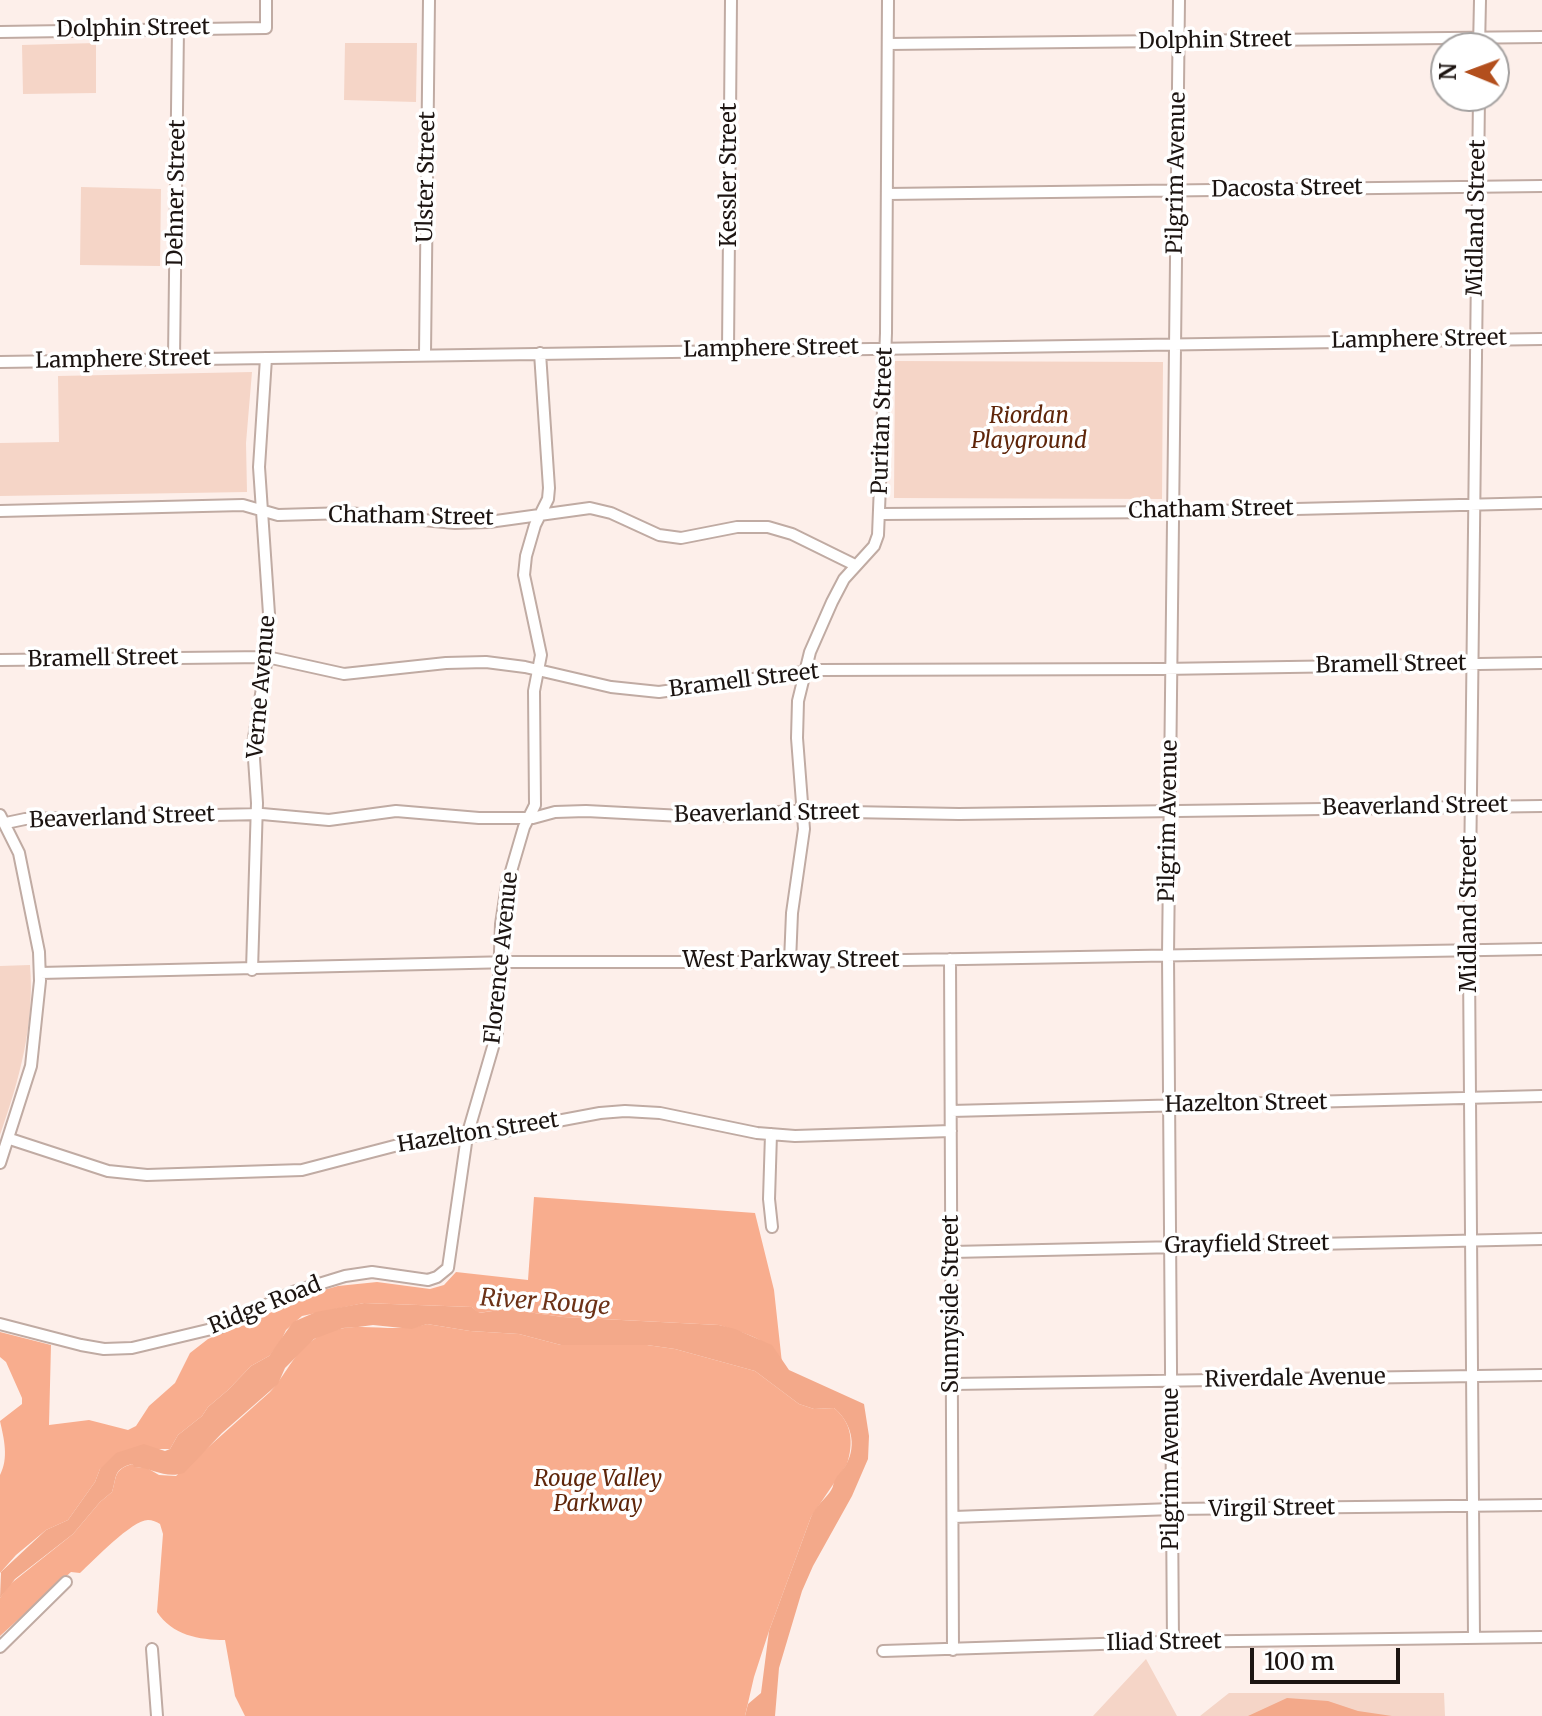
<!DOCTYPE html>
<style>
body{margin:0}
#map{position:relative;width:1542px;height:1716px;overflow:hidden;background:#fdefea;font-family:Merriweather,serif}
canvas{display:block}
.north{position:absolute;left:1430px;top:32px;width:80px;height:80px;box-sizing:border-box;background:#fff;border:2px solid #a4a1a0;border-radius:50%;rotate:271deg;font-size:22px;font-weight:700;line-height:32px;text-align:center;color:#1c1411}
.north::after{content:'';display:block;margin:auto;width:28px;height:36px;background:#b34f1d;clip-path:polygon(50% 0,100% 100%,50% 72%,0 100%)}
.scale{position:absolute;left:1250px;top:1648px;width:150px;height:36px;box-sizing:border-box;border:4px solid #1c1411;border-top:0;padding-left:10px;font-size:24px;line-height:28px;white-space:nowrap;color:#1c1411;-webkit-text-stroke:6px #fff;paint-order:stroke}
</style>
<div id="map">
<canvas width="1542" height="1716"></canvas>
<div class="north">N</div>
<div class="scale">100 m</div>
</div>
<script>
const context = document.querySelector('canvas').getContext('2d');
context.lineJoin = 'round';
function paint(path, color) {
  context.fillStyle = color;
  context.fill(path, 'evenodd');
}
function strokePath(path, color, width, dash) {
  context.strokeStyle = color;
  context.lineWidth = width;
  context.lineCap = dash ? 'butt' : 'round';
  context.setLineDash(dash || []);
  context.stroke(path);
}
function drawText(font, color, halo, rows, align = 'center') {
  context.font = font + ' Merriweather,serif';
  context.lineWidth = 7;
  context.setLineDash([]);
  context.textBaseline = 'middle';
  context.strokeStyle = halo;
  context.fillStyle = color;
  for (const [text, x, y, turn = 0] of rows) {
    context.save();
    context.translate(x, y);
    context.rotate((+turn || 0) * Math.PI / 180);
    context.textAlign = isNaN(turn) ? turn : align;
    if (halo) context.strokeText(text, 0, 0);
    context.fillText(text, 0, 0);
    context.restore();
  }
}
paint(new Path2D(`
 M96 43V93L23 94 22 45Z
 M345 43H417L416 102 344 100Z
 M81 187 161 189 160 266 80 265Z
 M895 361 1163 362 1162 499 894 498Z
 M252 372 246 443 247 492 0 496V443L59 442 58 376Z
 M30 965C35 1024 19 1081 0 1135V966Z
 M1146 1659 1177 1716H1093Z
 M1229 1693H1444L1445 1716H1200Z`), '#f5d5c7');
paint(new Path2D(`
 M534 1197 755 1213 774 1290 782 1363C772 1339 743 1333 719 1325L563 1317 506 1309 478 1313 472 1307 364 1303 302 1316 286 1330 280 1343 269 1356 251 1366 228 1390 208 1407 202 1416 178 1435 170 1449H160L100 1469 95 1482 68 1520 46 1530 16 1555 0 1573V1475C9 1458 4 1439 0 1421L22 1404V1398L6 1362 0 1357V1332L51 1345 49 1425 89 1420 128 1430 136 1426 149 1406 175 1383 190 1353 208 1339 266 1315 302 1296 338 1286 377 1282 430 1289 444 1285 456 1272 528 1280Z
 M427 1324 470 1331 519 1334 561 1345H647L675 1349 755 1371 799 1404 814 1409 834 1408C852 1423 854 1442 847 1464L811 1517 769 1631 754 1677 745 1716H245L235 1696 225 1640C199 1640 172 1635 157 1612L163 1534 160 1524C157 1522 152 1520 148 1520 132 1520 93 1561 80 1573L71 1572 0 1636V1598L9 1585 73 1534 100 1502 112 1492C117 1477 113 1470 132 1464L135 1467 147 1468 159 1475 176 1476 270 1392C286 1375 292 1355 313 1340 348 1315 390 1336 427 1324Z`), '#f8ad8e');
paint(new Path2D(`
 M364 1303 472 1307 479 1313 506 1309 563 1317 719 1325 735 1329 772 1345 789 1370 864 1404 869 1436 868 1459 852 1496 813 1566 802 1591 779 1668 775 1716H745L748 1704 761 1693 769 1631 811 1517C816 1506 823 1501 830 1492 834 1486 832 1487 835 1480 838 1474 843 1470 846 1465 858 1444 850 1421 834 1408L814 1409 799 1404 755 1371 675 1349 647 1345H561L519 1334 470 1331 427 1324 412 1329 373 1325 358 1327 343 1328 314 1339 285 1368 278 1384 222 1433 184 1473C165 1479 153 1468 134 1467L132 1464C113 1469 117 1477 112 1492L100 1502 73 1534 15 1579 0 1598 1 1572 46 1530 68 1520 95 1482 100 1469 116 1453 144 1444 165 1451 170 1449 178 1435 202 1416 208 1407 228 1390 251 1366 269 1356 293 1322 316 1312Z
 M1287 1698 1328 1701 1358 1711 1392 1716H1248Z`), '#f3a98a');
const minor = new Path2D(`
 M0 32 266 28V0
 M888 44 1542 37
 M1479 48 1480 0
 M887 194 1542 186
 M728 350 731 0
 M425 354 429 0
 M174 358 178 28
 M0 362 1542 339
 M0 511 243 505 278 515 348 513 455 523 489 522 590 508 611 513 659 535 681 538 737 527H768L792 534 855 565
 M881 514 1173 512 1542 503
 M0 660 267 657 344 674 446 663 486 662 525 667 611 687 659 692 818 670 1162 669 1542 663
 M0 815 19 853 39 952 40 981 31 1066 0 1163
 M6 823 25 819 262 814 329 820 396 811 479 818H533L555 812 586 811 702 817 793 811 959 814 1542 806
 M950 959 953 1650
 M790 962 792 913 804 829 797 738 798 701 810 652 832 602 844 579 874 546 878 535 886 333 888 0
 M252 970 257 803 253 744 267 657 269 614 259 467 266 358
 M40 973 512 962H790L1542 949
 M951 1111 1542 1096
 M771 1134 769 1199 772 1227
 M10 1139 108 1171 147 1175 302 1170 402 1144 488 1134 600 1113 625 1111 660 1113 757 1133 795 1136 951 1131
 M952 1252 1542 1239
 M0 1324 81 1345 104 1349 132 1348 220 1327 293 1292 345 1276 372 1272 428 1280 437 1277 448 1268 467 1136 497 1033 501 924 507 885 524 827 535 805 534 691 541 655 524 575 526 556 535 525 548 499 549 488 540 353
 M953 1384 1542 1375
 M954 1517 1172 1509 1542 1505
 M1474 1637 1469 964 1479 96
 M1173 1642 1168 955 1179 0
 M0 1647 66 1582
 M152 1649 157 1716
 M883 1651 1162 1642 1542 1637`);
strokePath(minor, '#c0aba3', 14);
strokePath(minor, '#fff', 10);
drawText('22px', '#1c1411', '#fff', [
 ["Dolphin Street",133,29,-1],
 ["Dolphin Street",1215,41,-1],
 ["Pilgrim Avenue",1177,173,-89],
 ["Kessler Street",730,175,-90],
 ["Ulster Street",427,177,-89],
 ["Dacosta Street",1287,189,-1],
 ["Dehner Street",177,193,-89],
 ["Midland Street",1477,218,-89],
 ["Lamphere Street",1419,340,-1],
 ["Lamphere Street",771,349,-1],
 ["Lamphere Street",123,360,-1],
 ["Puritan Street",883,421,-88],
 ["Chatham Street",1211,510,-1],
 ["Chatham Street",411,517,1],
 ["Bramell Street",103,659,-1],
 ["Bramell Street",1391,665,-1],
 ["Bramell Street",744,681,-7],
 ["Verne Avenue",262,687,-85],
 ["Beaverland Street",1415,807,-1],
 ["Beaverland Street",767,814,-1],
 ["Beaverland Street",122,818,-2],
 ["Pilgrim Avenue",1169,821,-89],
 ["Midland Street",1470,914,-90],
 ["Florence Avenue",502,958,-84],
 ["West Parkway Street",791,961],
 ["Hazelton Street",1246,1104,-1],
 ["Hazelton Street",478,1133,-9],
 ["Grayfield Street",1247,1245,-1],
 ["Sunnyside Street",952,1304,-90],
 ["Ridge Road",265,1306,-22],
 ["Riverdale Avenue",1295,1379,-1],
 ["Pilgrim Avenue",1172,1469,-90],
 ["Virgil Street",1272,1509,-1],
 ["Iliad Street",1164,1643,-1]
]);
drawText('italic 22px', '#5f260a', '#fff', [
 ["Riordan",1029,417],
 ["Playground",1029,442],
 ["Rouge Valley",598,1480],
 ["Parkway",598,1505]
]);
drawText('italic 24px', '#6c3217', '#fff', [
 ["River Rouge",545,1303,4]
]);
</script>
